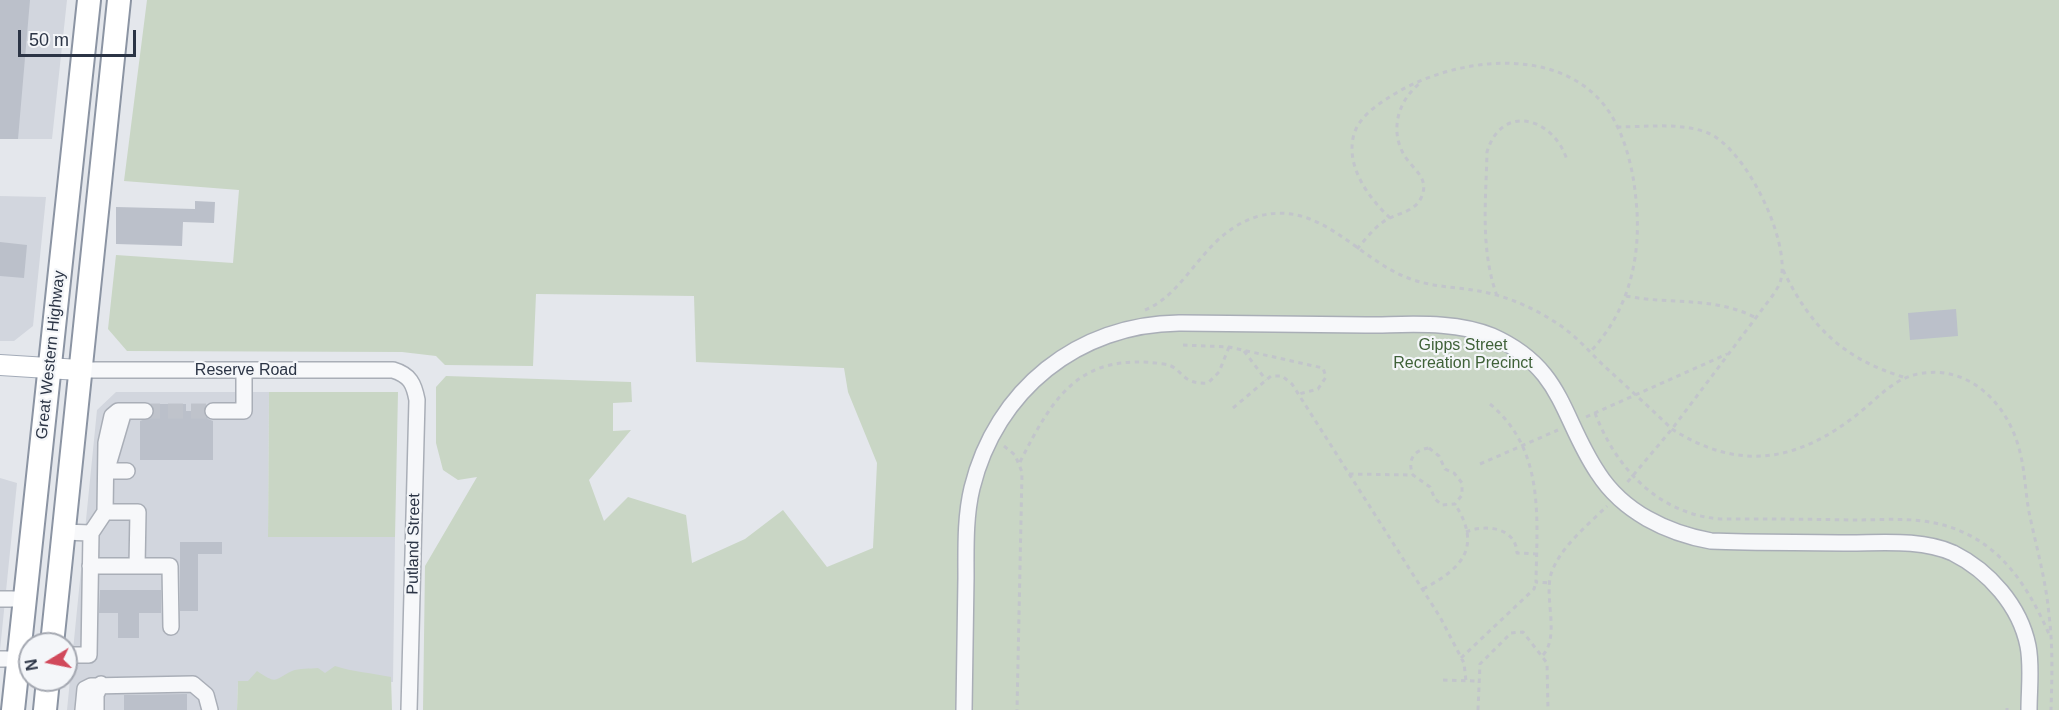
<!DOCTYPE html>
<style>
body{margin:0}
#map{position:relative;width:2059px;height:710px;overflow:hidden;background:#e4e7ec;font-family:Helvetica,sans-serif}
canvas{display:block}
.north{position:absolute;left:18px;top:632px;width:60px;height:60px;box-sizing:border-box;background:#f4f6f9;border:2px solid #a4a8b1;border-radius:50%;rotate:260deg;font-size:16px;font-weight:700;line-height:24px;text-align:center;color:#2b3445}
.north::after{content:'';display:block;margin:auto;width:21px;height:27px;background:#d1495b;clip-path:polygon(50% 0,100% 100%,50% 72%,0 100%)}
.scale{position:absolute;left:18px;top:30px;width:118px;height:27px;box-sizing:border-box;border:3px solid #2b3445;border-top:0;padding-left:8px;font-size:18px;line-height:21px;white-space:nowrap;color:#2b3445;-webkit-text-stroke:4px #f4f6f9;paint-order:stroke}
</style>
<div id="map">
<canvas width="2059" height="710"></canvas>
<div class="north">N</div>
<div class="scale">50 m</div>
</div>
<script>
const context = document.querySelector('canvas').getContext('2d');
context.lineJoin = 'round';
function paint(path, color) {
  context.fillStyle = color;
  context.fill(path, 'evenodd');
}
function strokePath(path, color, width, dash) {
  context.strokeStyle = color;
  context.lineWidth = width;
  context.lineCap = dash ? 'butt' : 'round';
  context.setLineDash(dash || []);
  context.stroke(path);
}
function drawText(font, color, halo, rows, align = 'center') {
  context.font = font + ' Helvetica,sans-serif';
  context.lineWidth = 4.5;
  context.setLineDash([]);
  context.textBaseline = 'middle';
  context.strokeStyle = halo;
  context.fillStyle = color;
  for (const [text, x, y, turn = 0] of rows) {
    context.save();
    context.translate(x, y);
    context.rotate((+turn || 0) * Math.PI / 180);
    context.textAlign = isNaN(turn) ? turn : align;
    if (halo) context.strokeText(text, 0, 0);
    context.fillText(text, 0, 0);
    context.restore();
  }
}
paint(new Path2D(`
 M0 0H67L52 139H0Z
 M0 196 46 197 33 326 14 341H0Z
 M116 392H269L268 537H395L393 682 238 681 237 710H67L97 410Z
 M0 478 17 483 0 650Z`), '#d2d6de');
paint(new Path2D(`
 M147 0H2059V710H423L425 566 477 477 458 480 443 470 436 443V387L446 376 631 382 632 402 613 403V431L631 430 589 480 604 521 628 497 686 515 692 563 745 539 783 510 827 567 873 548 877 463 848 392 844 368 696 362 694 296 536 294 533 366 445 365 436 356 402 352 127 351 108 329 116 255 233 263 239 190 124 181Z
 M269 392H398L395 537H268Z
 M335 666C353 672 372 673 391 677L392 710H237L238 681H248L257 671C278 685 273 680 292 671 299 668 310 669 318 668L325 673Z`), '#c9d6c5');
paint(new Path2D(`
 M0 0H30L18 139H0Z
 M195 201 215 202 214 223 183 222 182 246 116 244V207L195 209Z
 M0 242 27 245 24 278 0 276Z
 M1956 309 1958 336 1910 340 1908 313Z
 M151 404H186V411H203L208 419 213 421V460H140V421L153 416 155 410Z
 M180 542H222V554H198V611H180Z
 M100 590H161V613H139V638H118V613H99Z
 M187 694V710H124V695Z`), '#bbc0ca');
strokePath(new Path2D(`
 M145 411H213`), '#bfc3cb', 15, [15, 8]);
const minor = new Path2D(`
 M79 370H393C410 375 414 384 417 400L409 710
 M213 411H244V372
 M109 462 124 411
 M106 471H127
 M105 512H138L137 566
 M63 532 91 533 89 655H66
 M91 533 105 512 106 443 112 416 118 411H145
 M90 566H170L171 627
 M0 599H25
 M0 659H19
 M83 710 85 689 91 686 193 684 206 695 210 710
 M96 710V695L101 684
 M964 710C965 666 965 622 966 578 966 548 965 517 972 488 996 390 1078 324 1179 323 1241 324 1303 324 1366 325 1406 325 1454 320 1492 336 1564 368 1561 418 1598 473 1623 512 1667 533 1711 541 1757 543 1803 542 1849 543 1882 543 1921 539 1953 553 1989 571 2020 606 2028 646 2032 666 2029 689 2029 710`);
const major = new Path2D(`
 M0 365 79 370`);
const highway = new Path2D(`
 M52 644 119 0
 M13 710 89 0
 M45 710 48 680`);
strokePath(minor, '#a9aeb7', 18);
strokePath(major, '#a3abb8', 22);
strokePath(highway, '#8b94a3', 26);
strokePath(new Path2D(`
 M1617 127C1646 127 1681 122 1708 133 1746 149 1790 240 1781 279 1780 285 1776 290 1773 295L1672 429 1625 485
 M1390 218C1368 197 1345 166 1354 134 1359 118 1374 107 1388 98 1444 61 1543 44 1596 96 1622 121 1633 165 1636 200 1642 256 1629 311 1590 352
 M1357 249C1365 240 1373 229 1383 222 1395 213 1414 213 1421 198 1430 179 1415 171 1406 158 1389 133 1397 102 1419 84
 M1783 270C1811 327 1842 358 1903 377
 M1497 296C1480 249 1486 200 1487 152 1502 102 1554 118 1567 160
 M1626 296C1671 305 1715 296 1756 318
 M1145 310C1189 292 1203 232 1259 216 1321 200 1356 258 1408 278 1431 287 1456 287 1479 291 1506 296 1532 307 1555 322 1573 333 1587 349 1602 364 1625 385 1649 407 1672 429 1739 472 1798 462 1859 413 1878 398 1893 379 1918 374 1967 364 2005 401 2018 445 2025 467 2025 491 2029 512 2036 546 2046 580 2049 615 2053 646 2052 678 2051 710
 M1183 345 1229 347 1323 368 1326 377 1318 389 1299 394
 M1244 351 1266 380
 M1490 404C1545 450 1537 517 1536 582L1549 583
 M1233 408 1271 376H1282L1292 384 1440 617 1464 663 1466 681
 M1595 413C1616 468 1658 514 1720 519 1765 519 1809 519 1854 520 1876 520 1900 518 1923 521 1991 530 2024 577 2049 634
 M1586 417 1727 354
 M1004 446 1015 455 1022 472 1017 710
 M1429 448 1439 456 1445 469 1454 473 1462 483V495L1455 504 1442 505 1435 499 1430 487 1413 475C1407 461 1413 450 1429 448Z
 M1020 462C1054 395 1080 352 1164 364 1184 367 1179 385 1208 383L1219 372 1229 347
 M1480 464 1558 430
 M1349 474 1413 475
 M1466 532C1485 524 1516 527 1517 553L1536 554
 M1423 589C1461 569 1483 548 1455 504
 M1543 655C1560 636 1544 598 1551 574 1560 547 1588 525 1607 506
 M1461 658 1534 589 1536 582
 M1443 680 1478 681
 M1478 710 1480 664 1511 633 1523 632 1547 663 1548 710
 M2007 710V708`), '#c2c5cb', 3, [4.5, 4.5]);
strokePath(minor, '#f7f8fa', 15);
strokePath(major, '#fff', 20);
strokePath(highway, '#fff', 22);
drawText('16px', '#3f6138', '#f4f6f9', [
 ["Gipps Street",1463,346],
 ["Recreation Precinct",1463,364]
]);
drawText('16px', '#2b3445', '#f4f6f9', [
 ["Great Western Highway",51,355,-84],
 ["Reserve Road",246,371],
 ["Putland Street",414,544,-89]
]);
</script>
